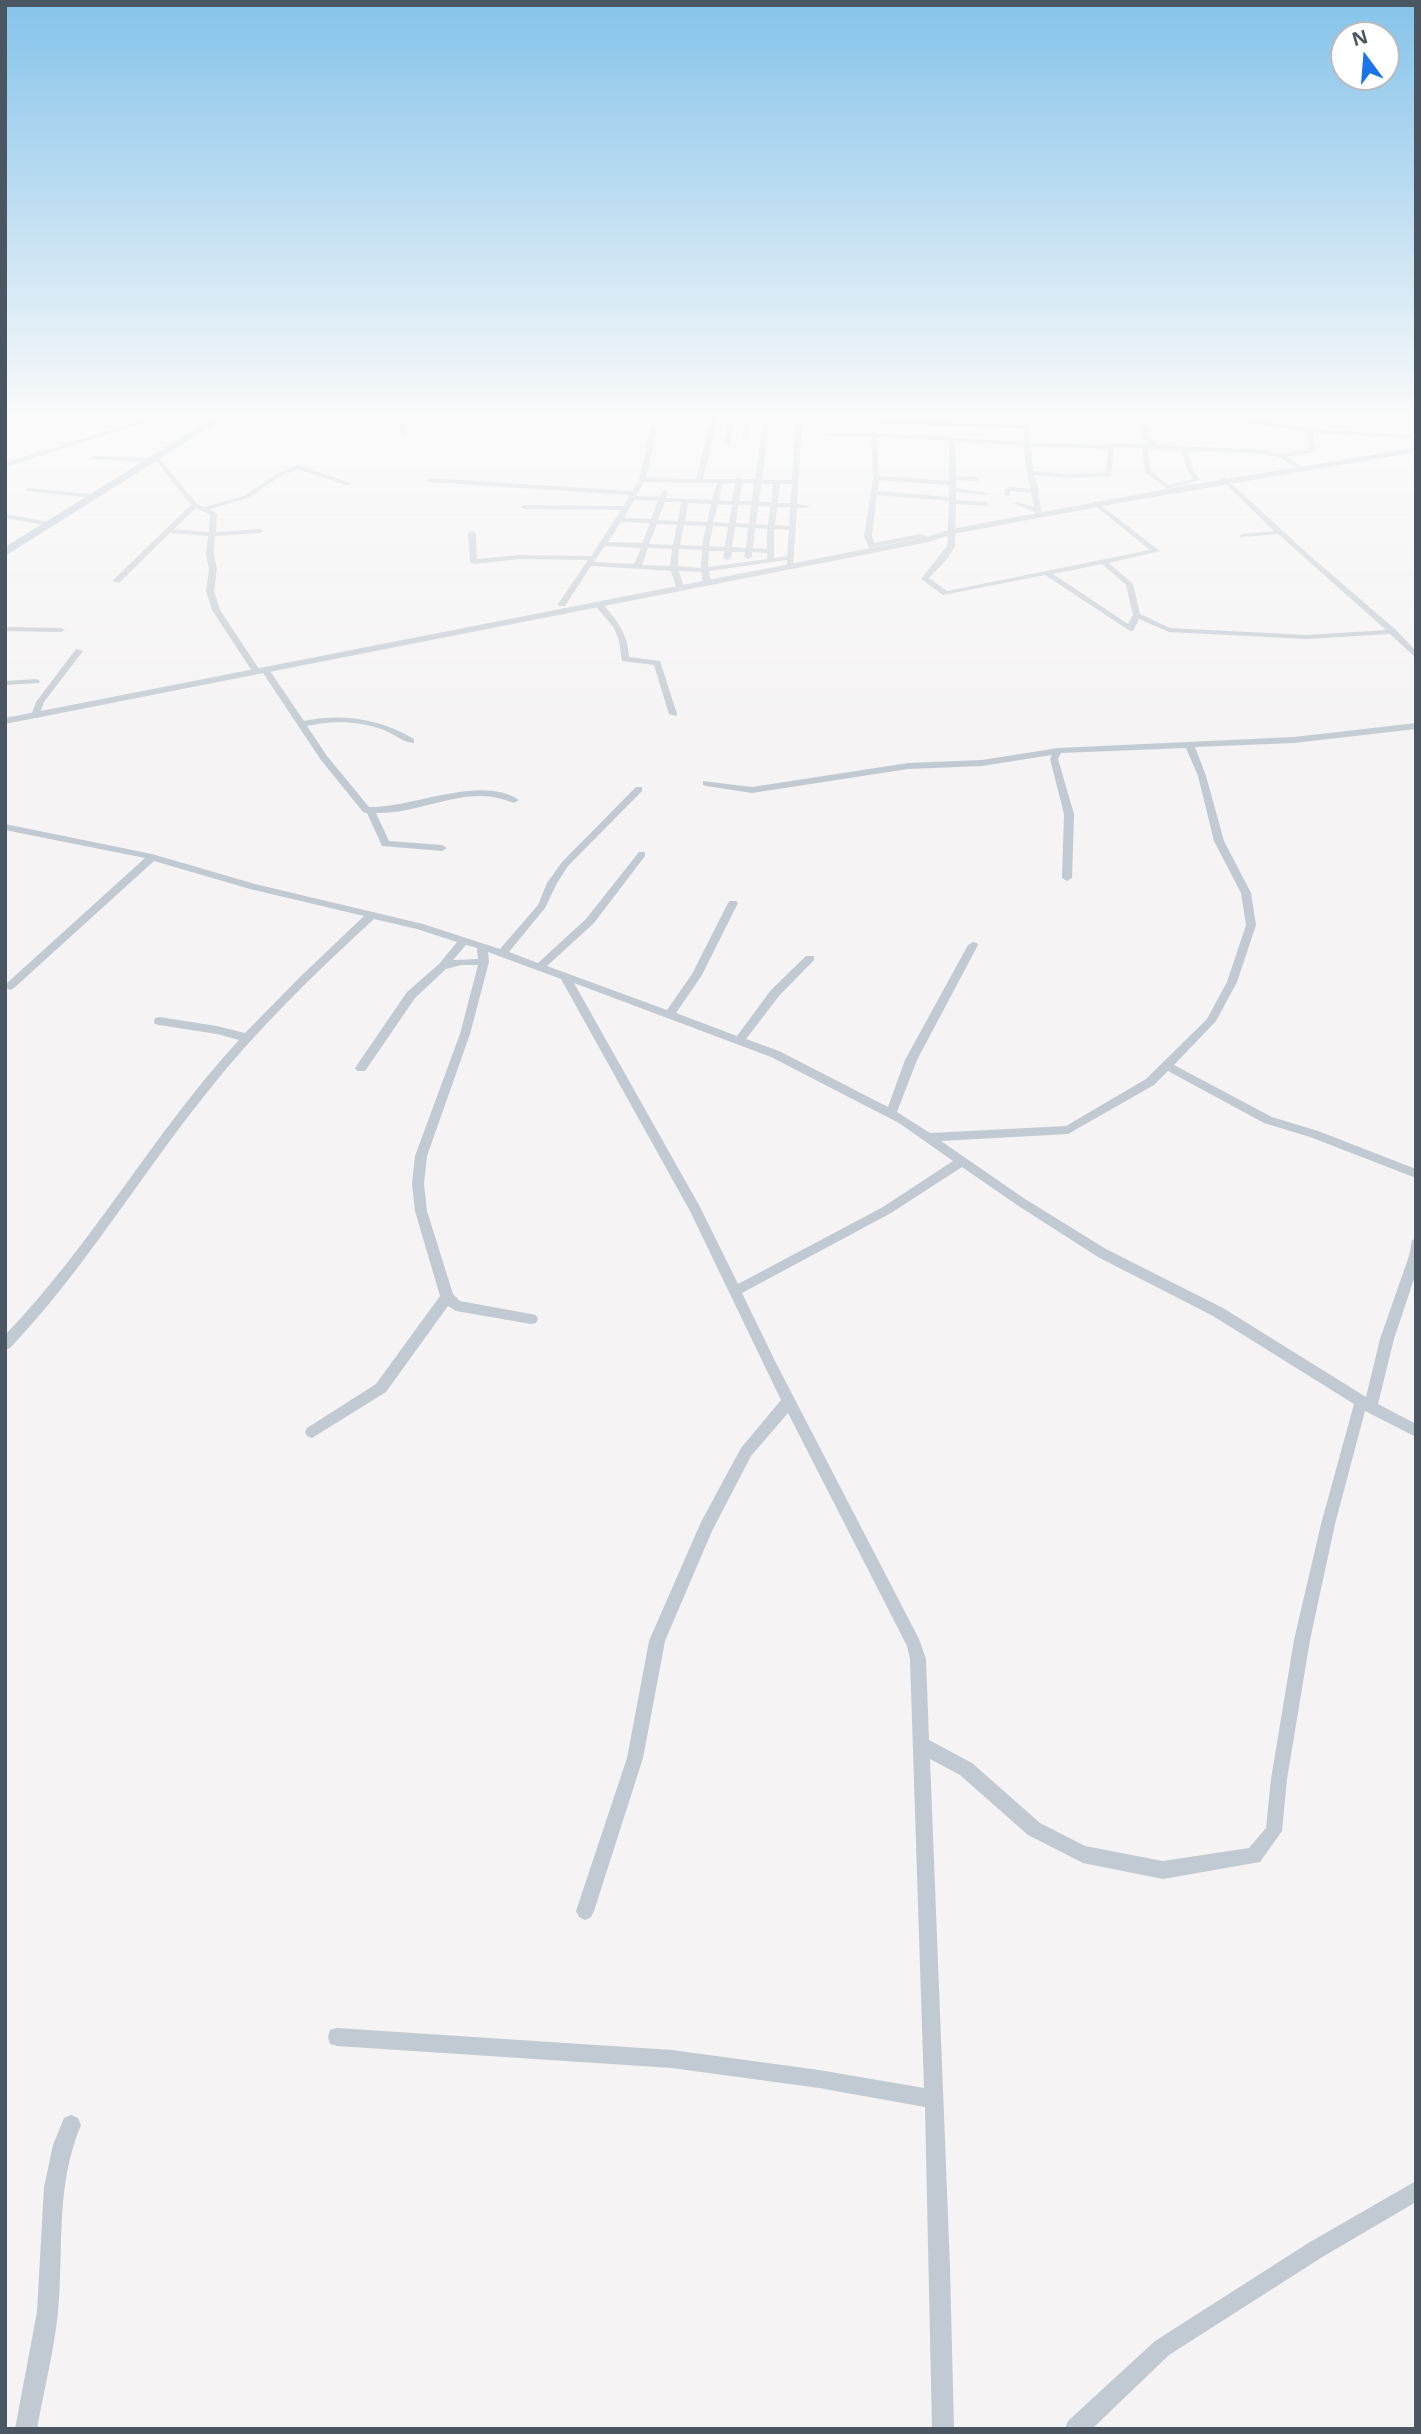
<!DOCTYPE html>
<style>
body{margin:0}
#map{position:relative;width:1421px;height:2434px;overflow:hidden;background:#f5f3f3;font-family:"Open Sans",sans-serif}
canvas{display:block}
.frame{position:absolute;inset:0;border:7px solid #4a5661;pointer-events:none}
.north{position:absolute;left:1330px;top:21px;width:70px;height:70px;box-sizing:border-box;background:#fff;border:2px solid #b7bbc0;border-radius:50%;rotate:344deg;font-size:19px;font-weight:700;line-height:28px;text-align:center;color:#4a5661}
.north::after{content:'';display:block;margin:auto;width:24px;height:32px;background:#1a73e8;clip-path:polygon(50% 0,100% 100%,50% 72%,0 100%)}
</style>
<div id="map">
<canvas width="1421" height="2434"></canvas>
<div class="frame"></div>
<div class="north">N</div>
</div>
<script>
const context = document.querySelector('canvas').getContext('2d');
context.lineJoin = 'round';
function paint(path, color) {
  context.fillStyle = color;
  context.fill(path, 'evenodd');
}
paint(new Path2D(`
 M160 414H169L5 467V463Z
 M411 414H417L405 427 408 435 403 436 399 427Z
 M456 414H660L646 478 696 479 712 414H718L703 479H736L739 477 742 479H755L764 414H770L762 480H792L796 414H802V416L1023 425V414H1029L1030 443 1108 445 1111 443 1150 445 1141 436 1144 431 1135 417 1112 416 1109 414 1232 416 1305 428 1302 414H1308L1312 429 1416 435V439L1313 433 1316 452 1287 457 1300 466V468L1298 469 1279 457 1265 454 1187 450 1194 472 1200 480 1167 489 1145 472 1142 448 1114 447 1111 476 1067 478 1034 475 1039 491 1038 493 1042 514 1039 516 1035 512 1014 504 1017 502 1034 507 1031 493 1011 491 1009 496 1004 495 1005 489 1008 487 1030 489 1025 461 1024 446 955 441 956 476 977 477 980 479 977 481 956 480V488L988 493 985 495 956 492V500L986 502 989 504 986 506 956 504 955 546 947 559 929 578 947 591 1150 550 1093 504V502L1095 501 1160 551 1109 563 1133 584 1140 614 1170 628 1307 635 1386 630 1278 534 1241 537 1239 536 1243 534 1274 531 1222 480 1221 479 1224 477 1308 554 1396 630 1416 651V658L1390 634 1307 639 1169 632 1139 619 1133 631H1130L1045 575 943 595 921 579 947 546 949 501 877 495 872 536 874 543 920 534 933 539 929 541 920 538 869 548 864 536 873 478 871 437H832L829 435 832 433H871L874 431 877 433 1024 442V429L802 420 797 504 810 506 807 508H797L793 567H787V560L709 571 711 583 707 585 703 583 701 572 679 571 684 588 680 590 676 588 671 571 591 566 565 606H559L558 604 588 560 519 559 474 564 470 562 468 533 472 531 476 533 477 559 519 555 591 556 621 510 524 509 521 507 524 505 624 506 630 495 429 482 426 480 429 478 632 491 639 480 653 418 495 419ZM1141 417 1232 420 1306 432 1310 450 1281 454 1265 450 1158 445 1147 436 1150 431ZM877 437 949 441V481L879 476ZM1031 446 1108 449 1106 473 1067 474 1033 471ZM1148 449 1181 450 1188 472 1193 479 1168 485 1151 471ZM879 480 949 485V497L878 491ZM644 482 717 483 712 500 666 498 668 492 665 490 663 491 660 497 636 496ZM723 483H735L732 501 719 500ZM742 483H754L752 501H739ZM761 484H773L771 502H759ZM780 484H792L790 503H778ZM634 500 658 501 651 519 624 518ZM665 502H681L678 521 658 520ZM688 503 711 504 707 522 685 521ZM718 504 732 505 729 523 713 522ZM738 505H751L749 524 736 523ZM758 506H770L768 525 756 524ZM777 507H790L789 526 775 525ZM621 522 650 523 642 543 608 542ZM657 524 677 525 673 545 649 544ZM684 525 706 526 702 546 680 545ZM713 526 728 527 725 547 709 546ZM735 527 748 528 746 548 732 547ZM755 528 767 529V549L753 548ZM774 529 789 530 787 556 774 558ZM605 546 641 548 634 564 594 562ZM648 548 672 549 670 566 642 565ZM679 549 702 550 701 568 678 566ZM709 551H724L723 558 727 560 731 558 732 552H745L744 557 748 559 752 557V552L767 553V559L708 567ZM1102 564 1126 585 1133 615 1128 624 1053 574Z
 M730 414H736L730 443 727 445 724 443Z
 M746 414H752L749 438 746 440 743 438Z
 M94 456 151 458 154 460 151 462 92 459V457Z
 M154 456H158L197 504 204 507 244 496 277 474 298 465 352 484 347 485 298 469 281 476 248 498 210 509 217 514 216 532 260 529 263 531 260 533 215 536 214 554 217 569 214 591 220 610 261 672 260 674H254L212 610 206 591 209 569 206 554 208 536 170 533 119 583 112 581 191 505 154 458ZM196 508 210 515 209 532 174 529Z
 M29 488 92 494 95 496 92 498 27 491V489Z
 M5 514 49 522 52 524 49 526 6 518Z
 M595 602H601C616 619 628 633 629 657L660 661 677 714 676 716 669 714 654 665 622 661 619 641 614 628 594 604Z
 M5 627 61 628 65 630 61 632 5 631Z
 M76 649 83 651 44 702 38 718H32L31 716 36 702Z
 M262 668H268L304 721C342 713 380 719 414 739V743C404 743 394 734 384 730 359 721 332 720 307 726L327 756 369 807C412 808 481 774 519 800L514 803C503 799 493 796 481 796 445 796 412 814 376 813L389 841 442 845 447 848 442 851 382 846 367 813 363 812 321 760 261 670Z
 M36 679 40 681 39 683 5 685V681Z
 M1416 723V729L1294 743 1195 747 1206 776 1224 841 1251 893 1256 925 1237 982 1216 1021 1174 1065 1272 1117 1318 1131 1416 1169V1178L1310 1137 1264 1123 1168 1071 1154 1085 1068 1134 941 1141 1025 1199 1106 1249 1223 1308 1366 1397 1380 1339 1409 1256 1412 1240 1416 1239V1273L1394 1339 1378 1404 1416 1424V1437L1365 1411 1335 1524 1310 1640 1287 1779 1282 1831 1260 1862 1163 1879 1083 1863 1028 1835 960 1775 930 1759 950 2268 954 2429H932L925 2107 819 2088 672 2068 337 2046 330 2044 328 2037 330 2030 337 2028 672 2050 819 2070 924 2088 910 1659 907 1646 788 1413 751 1456 712 1531 665 1641 643 1758 594 1911 591 1917 585 1920 579 1917 576 1911 627 1758 649 1641 701 1522 741 1448 781 1400 690 1211 561 979 488 952 489 962 470 1034 427 1156 424 1184 427 1211 453 1294 460 1301 531 1314 536 1315 538 1319 536 1323 531 1324 456 1311 448 1306 386 1392 312 1438 307 1436 305 1432 307 1428 376 1384 440 1296 415 1211 412 1184 415 1156 460 1034 478 965H461L446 969 415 998 365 1071H357L355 1068 357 1065 407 992 439 964 457 942 417 929 374 919C314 974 255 1031 205 1095 138 1179 84 1270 10 1348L5 1350V1335C93 1244 154 1132 239 1040L217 1034 159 1025 155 1024 154 1021 155 1018 159 1017 217 1026 245 1033 301 976 364 916 250 889 154 861 14 988 10 990 5 987 6 984 145 858 5 830V824L152 854 255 884 423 924 500 949 538 905 547 883 562 862 636 787H642V791L568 866 557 883 545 908 509 952 538 963 586 919 639 852H645V856L594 923 547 966 667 1010 692 974 728 903 730 901H736L738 903 702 975 676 1013 737 1036 771 990 806 956H814V960L779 996 746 1039 779 1051 888 1107 905 1060 968 945 973 942 977 943 978 945 917 1060 897 1112 930 1133 1066 1126 1146 1079 1207 1019 1227 982 1246 925 1241 893 1214 841 1198 776 1186 748 1061 753 1058 759 1074 814 1072 878 1067 881 1062 878 1064 814 1050 759 1052 755 982 766 908 769 752 793 706 786 703 785V781L752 787 908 763 982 760 1058 748 1294 737ZM466 945 477 948 478 959 453 960ZM574 983 771 1057 899 1123 953 1161 883 1207 738 1284 700 1207ZM962 1167 1017 1205 1098 1257 1213 1316 1354 1404 1321 1524 1294 1640 1271 1779 1266 1828 1249 1848 1163 1861 1085 1846 1040 1823 972 1763 929 1740 926 1659 919 1639 776 1363 742 1293 891 1213Z
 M71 2115 78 2118 81 2125C55 2187 64 2247 58 2312 54 2351 44 2390 37 2429H15L37 2312 44 2187 53 2145 64 2118Z
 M1416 2181V2202L1324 2256 1169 2355 1092 2429H1065L1068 2421 1155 2341 1310 2242Z`), '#c1cad2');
paint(new Path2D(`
 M1416 448V452L1125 502 953 534 929 542 5 724V718L927 537 951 529 1183 486Z`), '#c1cad2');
paint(new Path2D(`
 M219 414H231L5 556V547Z`), '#b3c2d1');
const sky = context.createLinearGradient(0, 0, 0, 755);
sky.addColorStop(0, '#85c3ea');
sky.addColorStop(0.55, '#fafafa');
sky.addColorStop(1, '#fafafa00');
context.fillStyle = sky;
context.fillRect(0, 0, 1421, 755);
</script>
